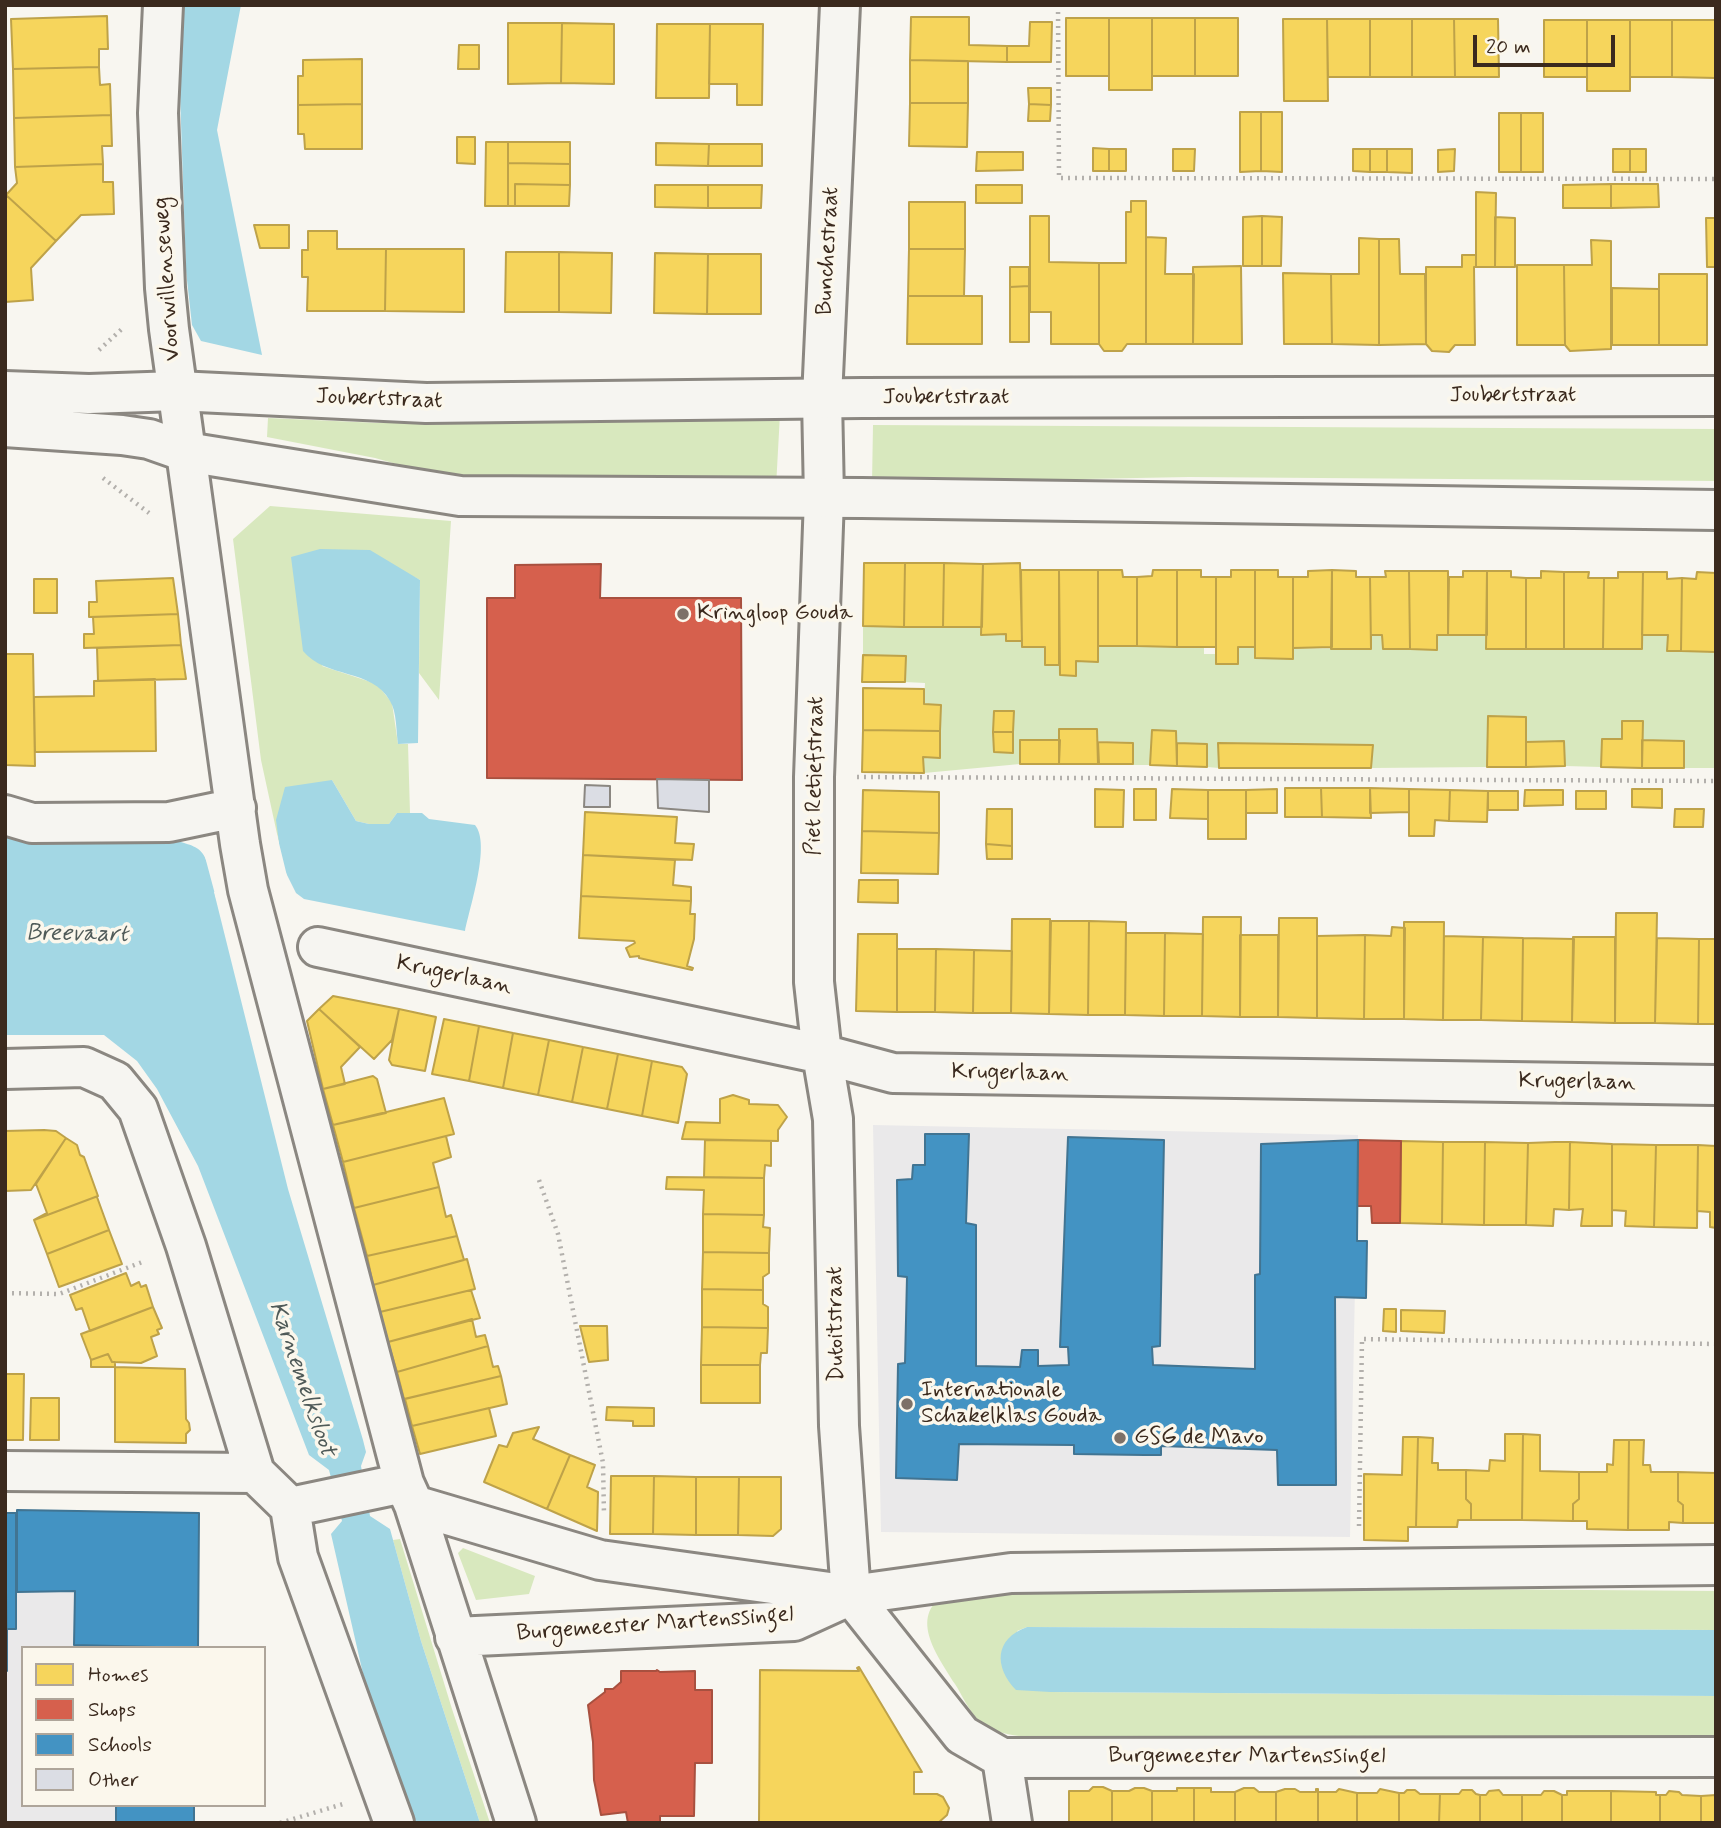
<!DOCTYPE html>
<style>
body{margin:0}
#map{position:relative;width:1721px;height:1828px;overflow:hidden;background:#f8f6f0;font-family:Mynerve,sans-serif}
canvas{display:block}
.frame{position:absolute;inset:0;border:7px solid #3b2a1e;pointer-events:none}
.legend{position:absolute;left:21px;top:1646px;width:245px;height:161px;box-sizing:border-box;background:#fbf7ec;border:2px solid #aea59a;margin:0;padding:9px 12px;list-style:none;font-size:21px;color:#3b2a1e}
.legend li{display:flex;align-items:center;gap:14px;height:35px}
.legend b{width:35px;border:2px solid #aea59a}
.scale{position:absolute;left:1473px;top:35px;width:142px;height:32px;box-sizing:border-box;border:4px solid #3b2a1e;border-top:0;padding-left:9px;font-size:21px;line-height:24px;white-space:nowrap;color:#3b2a1e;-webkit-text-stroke:5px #fbf7ec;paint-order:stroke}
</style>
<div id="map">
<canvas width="1721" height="1828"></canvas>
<div class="frame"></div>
<ul class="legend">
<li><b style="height:19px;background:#f6d55c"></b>Homes</li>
<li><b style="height:19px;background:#d6604d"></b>Shops</li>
<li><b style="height:19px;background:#4393c3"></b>Schools</li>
<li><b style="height:19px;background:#dbdde4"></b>Other</li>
</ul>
<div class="scale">20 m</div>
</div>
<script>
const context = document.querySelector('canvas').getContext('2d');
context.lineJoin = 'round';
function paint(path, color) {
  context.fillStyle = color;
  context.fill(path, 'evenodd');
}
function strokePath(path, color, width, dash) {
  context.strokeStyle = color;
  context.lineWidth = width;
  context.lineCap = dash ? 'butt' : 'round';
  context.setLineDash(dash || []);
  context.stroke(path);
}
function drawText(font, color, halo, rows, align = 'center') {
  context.font = font + ' Mynerve,sans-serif';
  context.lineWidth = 7;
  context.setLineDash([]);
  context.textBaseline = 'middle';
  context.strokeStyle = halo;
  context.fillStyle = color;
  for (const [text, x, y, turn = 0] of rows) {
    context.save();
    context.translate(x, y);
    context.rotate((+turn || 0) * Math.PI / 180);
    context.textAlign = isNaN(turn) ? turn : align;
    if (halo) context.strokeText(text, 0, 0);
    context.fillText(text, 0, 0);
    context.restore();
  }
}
paint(new Path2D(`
 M873 1125 1358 1135 1350 1537 881 1532Z
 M5 1512 199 1513 197 1648H23V1805H194V1823H5Z`), '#eae9ea');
paint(new Path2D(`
 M780 414 776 487 443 477 375 458 267 437 268 418 379 423Z
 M873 425 1716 429V481L1189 477 872 483Z
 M270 506 451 521 439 700 419 673 420 580 404 572 322 666 377 684 392 703 398 744H408L410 813H397L389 824H369L356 821 332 780 279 843 261 760 233 539Z
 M863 626 982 627V635L1006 634V641H1022V647H1045V665H1059L1060 675 1075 676 1076 661 1098 662V646L1204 647V654H1216L1238 663V647L1255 648V658L1292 659 1293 648 1371 649V635H1382L1383 649 1436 650 1437 635H1487V649H1642V635H1668V651L1716 652V768H1684V741L1642 740 1643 721H1622V739L1601 767 1565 766 1563 741 1526 742V717L1489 716 1487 767 1371 768 1372 745 1219 743V768L1207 767V744L1177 743 1176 731 1152 730 1150 765H1130L1129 742 1098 741 1097 729 1060 740H1021L1020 764 924 773 923 757H940L941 705 924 704 925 683 905 682V656L863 655Z
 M400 1539 452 1709 490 1823H480L421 1641 393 1540Z
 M463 1548 535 1576 529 1594 476 1600 458 1553Z
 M1205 1587 1716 1591V1630L1027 1627 1017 1631 1050 1692 1716 1696V1740L1019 1736C1005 1734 990 1731 979 1721 969 1711 962 1695 955 1684 934 1651 905 1611 955 1589Z`), '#d8e8be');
paint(new Path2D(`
 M177 5H241L217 130 262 355 201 341 192 325 186 271Z
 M320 549 370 550 420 580 418 743 398 744C396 731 397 712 390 701 372 668 326 679 303 651L291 557Z
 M332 780 356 821 369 824H389L397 813H422L429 819 475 825C491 844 470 906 465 931L304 899 296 893 286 873 214 892 288 1189 363 1440 366 1452 361 1466 370 1516 390 1529 421 1641 480 1823H415L364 1678 331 1534 342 1521 329 1470 309 1455 198 1166 157 1089 137 1061 104 1035H5V832L181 842C194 846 202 848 207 862L279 843 276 820 285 787Z
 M1027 1627 1716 1630V1696L1050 1692 1016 1690C994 1667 994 1639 1027 1627Z`), '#a3d7e4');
paint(new Path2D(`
 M275 835H277L288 880 285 881 284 877 218 894 219 897 216 898 204 853 207 852 210 858 275 840Z`), '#f8f6f0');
const homes = new Path2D(`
 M107 16 108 49H99V67L13 69 11 19Z
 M911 17H969V45L1007 46V62L910 60Z
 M1066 18H1109V76H1066Z
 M1109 18H1152V90H1109Z
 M1152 18H1195V76H1152Z
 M1195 18H1238V76H1195Z
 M1283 19H1327L1328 101H1284Z
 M1327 19H1370V77H1328Z
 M1370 19H1412V77H1370Z
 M1412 19H1454L1455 77H1412Z
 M1454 19H1498L1499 77H1455Z
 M1544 20H1587V77H1544Z
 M1587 20H1630V91H1587Z
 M1630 20H1672V77H1630Z
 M1672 20H1716V78L1672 77Z
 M1030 22H1052L1051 62H1007V46H1029Z
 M508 23H562L561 83 508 84Z
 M562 23 614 24V84L561 83Z
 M657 24H710L709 98H656Z
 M710 24H763L762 105H737V84H709Z
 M459 45H479V69H458Z
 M362 59V104L298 105V76H303V60Z
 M910 60 968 61V103H910Z
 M99 67 100 85 110 84 111 115 14 118 13 69Z
 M1028 88H1051V105L1029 104Z
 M910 103H968L967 147 909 146Z
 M362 104V149H305L304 134H298V105Z
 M1029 104 1051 105 1050 121H1028Z
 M1240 112H1261V171L1240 172Z
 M1261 112H1282V172L1261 171Z
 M1499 113H1521V172H1499Z
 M1521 113H1543V172H1521Z
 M111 115 112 146H102L103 164 15 167 14 118Z
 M457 137H475V164L457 163Z
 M486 142H508V206H485Z
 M508 142H570V164L508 163Z
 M656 143 709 144 708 166 656 165Z
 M709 144H762V166H708Z
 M1093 148 1109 149V171H1093Z
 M1109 149H1126V171H1109Z
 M1173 149H1195L1194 171H1173Z
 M1353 149H1370V172L1353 171Z
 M1370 149H1387V172H1370Z
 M1387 149H1412V173L1387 172Z
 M1455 149 1454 171 1438 172V150Z
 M1613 149H1630V172H1613Z
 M1630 149H1646V172H1630Z
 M977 152H1023V170L976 171Z
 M508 163 570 164V185L515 184V206H508Z
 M103 164V182H113L114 214 81 215 56 241 6 195 17 183 15 167Z
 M515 184 570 185 569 206H515Z
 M1611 184H1658L1659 207 1611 208Z
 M1611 184V208H1563V185Z
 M655 185H708V208L655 207Z
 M708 185H762L761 208H708Z
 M976 185H1022V203H976Z
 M1476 192 1496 193 1495 267H1476Z
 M6 195 56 241 31 268 33 300 5 302Z
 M1131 201H1146V344H1127L1122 351H1104L1099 344V263H1126V212H1131Z
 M909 202H965V249H909Z
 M1030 216H1049V262L1099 263V344H1051V312H1030Z
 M1262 216 1282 217 1281 266H1262Z
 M1262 216V266H1243V217Z
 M1495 217 1515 218V267H1495Z
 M1706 218H1716V267H1707Z
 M254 225H289V248H260Z
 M308 231H337V249H386L385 311H307L308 277H302V250H308Z
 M1146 237 1166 238 1165 274H1194L1193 344H1146Z
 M1359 238 1379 239V345L1332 344 1331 274H1359Z
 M1379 239H1399L1400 274H1425L1426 344 1379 345Z
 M1591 240 1611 241V349L1570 351 1565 345 1564 265H1592Z
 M386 249H464V312L385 311Z
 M909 249H965L964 296H908Z
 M506 252H559V312H505Z
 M559 252 612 253 611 313 559 312Z
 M655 253 708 254 707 314 654 313Z
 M708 254H761V314H707Z
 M1462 255H1476V267H1474L1475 345H1455L1449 352 1432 351 1426 344V267H1462Z
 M1517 265H1564L1565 345H1517Z
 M1241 266 1242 344H1193V267Z
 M1010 267H1029V286L1010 287Z
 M1283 273 1331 274 1332 344H1284Z
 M1659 274H1707V345H1659Z
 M1029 286V342H1010V287Z
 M1612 288 1659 289V345H1612Z
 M908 296H982V344H907Z
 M864 563H905L904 627 863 626Z
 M905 563H944L943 627H904Z
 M944 563 983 564 982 627H943Z
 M1020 563 1022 641H1006V634L981 635 983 564Z
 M1021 570H1059V665H1045V647H1022Z
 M1059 570H1098V662L1076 661V676L1060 675Z
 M1098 570H1122L1123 577H1137V646H1098Z
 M1153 570H1177V647L1137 646V577L1152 576Z
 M1177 570H1201V577H1216V647H1177Z
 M1231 570H1255V647H1238V664H1216V577H1231Z
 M1255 570H1278V577H1293V659L1255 658Z
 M1332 570V647L1293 648V577H1308V571Z
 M1332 570 1356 571V577H1370L1371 649H1331Z
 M1385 571H1409L1410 649H1383L1382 635H1371V649L1370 577H1386Z
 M1409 571H1448V635H1437V650L1410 649Z
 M1463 571H1487V635H1448L1449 577H1463Z
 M1487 571H1511V577L1526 578V649H1486Z
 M1541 571 1564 572V649H1526V578H1541Z
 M1564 572H1589L1588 578H1604L1603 649H1564Z
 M1618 572H1643L1642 649H1603L1604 578H1618Z
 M1643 572H1667V579L1682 578 1681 651H1667L1668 635H1642Z
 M1697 572 1716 573V652L1681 651 1682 578 1696 579Z
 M173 578 178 614 89 617V602H97L96 581Z
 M34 579H57V613H34Z
 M178 614 181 645 84 648V634H94L93 617Z
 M181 645 186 679 98 681 97 648Z
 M5 654H33L35 766 5 765Z
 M863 655 906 656 905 682H862Z
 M155 679 156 751 35 752 34 697 94 696V681Z
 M863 688 924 689V704L941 705 940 731 863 730Z
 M994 711H1014L1013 732H993Z
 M1488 716 1526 717V767H1487Z
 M1622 721H1643L1642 768 1601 767 1602 739H1622Z
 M1059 729H1097L1098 764H1059Z
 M863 730 940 731V758L923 757 924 773 862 772Z
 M1152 730 1176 731 1177 766 1150 765Z
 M993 732H1013V753L994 752Z
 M1020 740H1060L1059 764H1020Z
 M1642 740 1684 741V768H1642Z
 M1564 741 1565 766 1526 767V742Z
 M1098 742 1133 743V764H1099Z
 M1177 743 1207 744V767L1177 766Z
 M1218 743 1373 745 1371 768H1219Z
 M1285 788H1321L1322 817H1285Z
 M1321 788H1370L1371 818 1322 817Z
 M1370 788 1409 789V812L1370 813Z
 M1095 789 1124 790 1123 827H1095Z
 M1134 789H1156V820H1134Z
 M1172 789 1208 790V819L1170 818Z
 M1277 789V813H1246V790Z
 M1409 789 1450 790 1449 821 1435 820 1434 836H1409Z
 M1632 789H1662V808L1632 807Z
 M863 790 939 792V833L862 831Z
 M1208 790H1246V839H1208Z
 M1450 790 1488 791 1487 822 1449 821Z
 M1525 790H1563V805L1524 806Z
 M1488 791H1518V810H1488Z
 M1576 791H1606V809H1576Z
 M987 809H1012V846L986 844Z
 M1675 809H1704L1703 827H1674Z
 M585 812 677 817 675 843 694 844 692 860 583 855Z
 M862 831 939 833 938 874 861 873Z
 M986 844 1012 846V859H987Z
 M583 855 675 860 673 885 691 887V901L581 896Z
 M859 880H898V903L858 902Z
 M581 896 691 901 690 914H695L694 939 687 966 693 968 692 970 639 958V956L630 957 626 948 635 943 634 941 579 938Z
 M1616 913H1657L1655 1023H1615Z
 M1203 917H1241L1240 1017 1202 1016Z
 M1279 918H1317V1018L1278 1017Z
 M1012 919H1050L1049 1014 1011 1013Z
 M1051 921H1089L1088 1015 1049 1014Z
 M1089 921 1126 922 1125 1015H1088Z
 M1404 922H1444L1443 1020 1404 1019Z
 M1392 927 1405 928 1404 1019H1364L1365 935 1391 936Z
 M1126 933H1165L1164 1016 1125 1015Z
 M1165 933 1203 934 1202 1016H1164Z
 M858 934H897V1012L856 1011Z
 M1240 935H1278V1017H1240Z
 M1365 935 1364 1019 1317 1018V936Z
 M1444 936 1483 937 1481 1020H1443Z
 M1483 937 1523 938 1522 1021 1481 1020Z
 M1573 937H1615V1023L1572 1022Z
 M1523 938 1574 939 1572 1022 1522 1021Z
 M1657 938 1699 939 1698 1024 1655 1023Z
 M1699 939H1716V1024H1698Z
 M897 949H936L935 1012H897Z
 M936 949 974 950 973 1013 935 1012Z
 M974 950 1012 951 1011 1013H973Z
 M333 996 399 1009 392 1040 374 1059 319 1009Z
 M319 1009 360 1047 341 1067 345 1084 323 1089 307 1021Z
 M399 1009 436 1017 425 1071 392 1065 389 1060Z
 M444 1019 479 1026 469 1081 432 1074Z
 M479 1026 513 1033 503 1088 469 1081Z
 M513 1033 549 1040 538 1095 503 1088Z
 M549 1040 583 1047 572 1102 538 1095Z
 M583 1047 618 1054 607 1109 572 1102Z
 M618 1054 652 1061 642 1116 607 1109Z
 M652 1061 682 1067 687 1074 678 1123 642 1116Z
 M373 1076 377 1079 386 1113 333 1125 323 1089Z
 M733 1095 749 1100V1104L778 1105 787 1117 778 1130V1141L682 1139 686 1122 720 1123V1099Z
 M444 1098 454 1134 343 1162 333 1125Z
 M44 1130 56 1131 66 1138 31 1190 5 1191V1131Z
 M446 1136 451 1157 433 1163 439 1187 354 1208 343 1162Z
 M66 1138 77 1145 80 1155 84 1157 98 1196 34 1220 47 1213 36 1184Z
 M705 1140 778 1141H771V1166L765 1165 764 1178 704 1177Z
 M1401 1141 1443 1142 1442 1224 1400 1223Z
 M1443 1142H1485L1484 1225 1442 1224Z
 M1485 1142 1528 1143 1526 1225H1484Z
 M1555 1142H1570L1569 1210 1554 1209 1553 1226 1526 1225 1528 1143Z
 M1570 1142 1612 1144V1226H1581L1583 1209 1569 1210Z
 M1612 1144 1656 1145 1654 1227 1625 1226 1626 1211 1612 1210Z
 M1656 1145H1698L1697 1228 1654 1227Z
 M1698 1145 1716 1146V1228L1710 1227V1212L1697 1211Z
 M667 1177 764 1178V1215L703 1214 704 1190 666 1189Z
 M439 1187 446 1217 451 1215 457 1236 367 1256 354 1208Z
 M98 1196 97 1197 109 1230 47 1254 34 1220Z
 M703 1214 764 1215 763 1227 770 1228 769 1253 703 1252Z
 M109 1230 122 1264 59 1287 47 1254Z
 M457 1236 464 1260 373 1285 367 1256Z
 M703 1252 769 1253V1273L763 1277V1290L702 1289Z
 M467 1259 475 1289 380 1312 373 1285Z
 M126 1273 131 1286 139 1282 141 1287 146 1285 153 1307 90 1331 82 1308 76 1310 70 1295Z
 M702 1289 763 1290V1304L768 1307V1328L702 1327Z
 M471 1290 480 1318 388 1342 380 1312Z
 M153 1307 162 1328 157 1330 159 1334 151 1337 157 1356 141 1363 112 1362 108 1354 91 1360 81 1334Z
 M1384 1309H1396V1332L1383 1331Z
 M1401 1310 1445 1311 1444 1333 1401 1331Z
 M472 1319 476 1337 485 1335 488 1346 397 1372 388 1342Z
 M580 1326H607L608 1360 589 1362Z
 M702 1327 768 1328 767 1353H761L760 1365H701Z
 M488 1346 493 1367 498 1366 501 1376 404 1399 397 1372Z
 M108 1354 112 1362H115V1367H91V1360Z
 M701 1365H760V1403H701Z
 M115 1367 185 1369 186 1419 189 1423 190 1430 186 1434V1443L115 1442Z
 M5 1374H24L23 1440H5Z
 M501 1376 507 1404 412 1426 405 1399Z
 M31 1398H59V1440H30Z
 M607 1407 654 1408V1426H633V1421L606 1420Z
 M489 1408 496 1436 420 1454 412 1426Z
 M539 1427 533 1439 570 1455 547 1509 484 1482 499 1445 507 1447 513 1433Z
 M1505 1434H1523L1522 1520H1471V1504L1466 1499V1470L1489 1471 1490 1460 1505 1461Z
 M1523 1434 1540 1435V1471L1579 1472V1499L1573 1504V1521L1522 1520Z
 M1403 1437H1418L1416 1527H1408V1541L1364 1540V1474L1402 1475Z
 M1418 1437 1433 1438 1432 1463H1438V1470H1466V1499L1471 1504V1520H1458L1457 1527H1416Z
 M1614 1440H1629L1628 1530 1587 1529V1521H1573V1504L1579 1499V1472H1607V1464L1613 1465Z
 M1629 1440H1644L1643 1465H1650L1651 1472H1678V1501L1683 1505V1523L1669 1522V1530H1628Z
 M570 1455 595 1465 587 1487 598 1492 597 1531 547 1509Z
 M1678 1472 1716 1473V1523H1683V1505L1678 1501Z
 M611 1476H654L653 1534H610Z
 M654 1476 696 1477V1535L653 1534Z
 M696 1477H739L738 1535H696Z
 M739 1477H781V1529L773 1536 738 1535Z
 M859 1667 922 1772H914V1794H937L943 1797 949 1808 947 1815 938 1823H759L760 1670 859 1671 857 1668Z
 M1093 1787H1103L1112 1791V1823H1069V1791H1089Z
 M1135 1788H1144L1152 1791V1823H1112V1791H1129Z
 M1177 1788H1194V1823H1152V1791H1177Z
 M1194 1788H1211V1792H1235V1823H1194Z
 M1244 1788H1254L1259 1792H1276V1823H1235V1792Z
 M1285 1789H1295L1300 1792H1316V1789H1318V1823H1276V1792Z
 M1339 1789 1357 1793V1823H1318V1792H1336Z
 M1380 1789 1399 1793V1823H1357V1793H1377Z
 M1407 1790H1415L1420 1794H1440L1439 1823H1399V1793H1404Z
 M1462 1790H1472L1476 1794 1480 1795V1823H1439L1440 1794H1459Z
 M1499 1790 1503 1795H1522V1823H1480V1795H1486L1489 1791Z
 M1544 1791H1554L1562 1795V1823H1522V1795H1541Z
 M1567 1791H1611V1823H1562V1795H1567Z
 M1611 1791 1656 1792V1795H1660V1823H1611Z
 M1669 1791 1679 1792 1682 1795 1701 1796V1823H1660V1795H1666Z
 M1716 1795V1823H1701V1796Z`);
paint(homes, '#f6d55c');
strokePath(homes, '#bea249', 2);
const shops = new Path2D(`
 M601 564 600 598H741L742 780 487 778V598H515V565Z
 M1358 1140 1401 1141 1400 1223H1372L1371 1206H1357Z
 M657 1670 660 1672 695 1671V1690H712V1763H695L694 1816H660V1823H628L626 1812 601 1815 594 1780 593 1742 588 1705 605 1692V1689H613L621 1682V1671H656Z`);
paint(shops, '#d6604d');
strokePath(shops, '#a8503f', 2);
const schools = new Path2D(`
 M925 1134H969L966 1223 976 1225V1366L1020 1367 1022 1350H1038V1366L1069 1365 1068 1347H1060L1068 1137 1164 1140 1160 1346 1152 1347 1153 1365 1255 1369V1275L1260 1274 1261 1144 1358 1140 1357 1241H1367L1366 1298 1335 1297 1336 1485H1278L1277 1450 1161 1446V1455H1144L1074 1454V1445L959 1444 957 1480 896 1478 898 1364 905 1363 907 1277 898 1276 897 1180 912 1179 913 1165H925Z
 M17 1510 199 1513 198 1648 74 1645 75 1591 17 1592Z
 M5 1513H16V1629H7V1671Z
 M116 1805H194V1823H116Z`);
paint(schools, '#4393c3');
strokePath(schools, '#417492', 2);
const building = new Path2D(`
 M657 779 709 780V812L658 808Z
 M585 785 610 786V807H584Z`);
paint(building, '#dbdde4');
strokePath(building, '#8b8781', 2);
const minor = new Path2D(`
 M163 5 158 113 165 288 169 329 240 844 248 890 404 1483 414 1505 516 1823
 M840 5 822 398 824 498 814 777V982L822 1054 833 1119 839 1426 851 1595
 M5 815 32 823 169 822 236 808
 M318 947 822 1054 893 1073 1716 1085
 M5 1069 84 1067 115 1081 138 1109 186 1246 255 1473 290 1507 298 1557 394 1823
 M5 1471 255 1473
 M414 1505 600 1560 851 1595 1011 1573 1716 1565
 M290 1507 404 1483
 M851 1595 962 1735 1002 1758 1716 1757
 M455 1637 794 1621 851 1595
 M1002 1758 1012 1823`);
const major = new Path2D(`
 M5 391 89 394 177 391 426 403 862 398 1716 396
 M5 427 122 435 149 439 186 452 460 496 862 498 1716 510`);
strokePath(minor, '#8b8781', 44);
strokePath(major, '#8b8781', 44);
strokePath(new Path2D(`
 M1058 5 1059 178 1716 179
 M99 350 124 327
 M103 478 149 513
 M857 777 1716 781
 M539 1180 558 1234 603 1463 604 1515
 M5 1293 59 1294 145 1261
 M1359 1526 1362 1339 1716 1344
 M280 1823 343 1804`), '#b3b0ac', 4.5, [2, 5]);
strokePath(minor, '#f6f5f1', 38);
strokePath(major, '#f6f5f1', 38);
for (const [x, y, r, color] of [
 [683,614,7,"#7d7168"],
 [907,1404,7,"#7d7168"],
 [1120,1438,7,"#7d7168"]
]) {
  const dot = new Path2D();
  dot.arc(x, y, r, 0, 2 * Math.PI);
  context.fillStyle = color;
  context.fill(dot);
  strokePath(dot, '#fbf7ec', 2.5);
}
drawText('23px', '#3b2a1e', '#fbf7ec', [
 ["Bunchestraat",829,251,-87],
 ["Voorwillenseweg",168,279,-94],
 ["Joubertstraat",1513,396],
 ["Joubertstraat",946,398],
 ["Joubertstraat",379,400,2],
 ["Piet Retiefstraat",816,776,-89],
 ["Krugerlaan",454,976,12],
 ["Krugerlaan",1010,1074,1],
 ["Krugerlaan",1577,1083,1],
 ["Dutoitstraat",837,1324,-91],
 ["Burgemeester Martenssingel",655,1625,-4],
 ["Burgemeester Martenssingel",1247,1757]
]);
drawText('23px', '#3b2a1e', '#fbf7ec', [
 ["Kringloop Gouda",697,614],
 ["Internationale",921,1391],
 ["Schakelklas Gouda",921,1417],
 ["GSG de Mavo",1134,1438]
], 'left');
drawText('italic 24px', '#4f5a58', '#fbf7ec', [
 ["Breevaart",77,935,1],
 ["Karnemelksloot",301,1379,71]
]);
</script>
